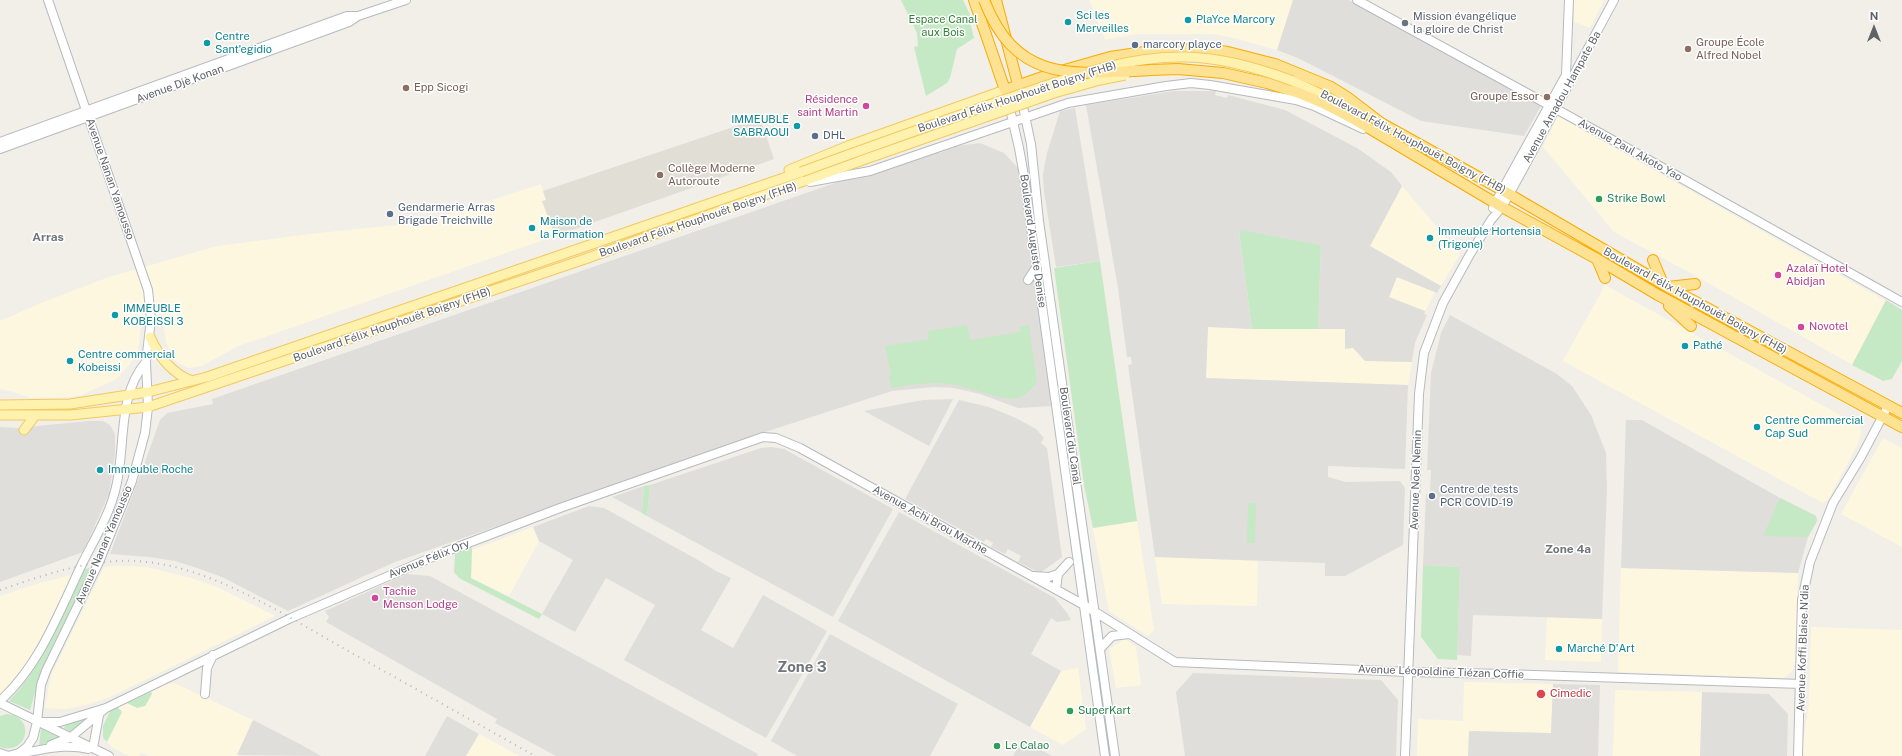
<!DOCTYPE html>
<meta charset="utf-8">
<style>
body{margin:0}
#map{position:relative;width:1902px;height:756px;overflow:hidden;background:#f1efe8;font-family:"Public Sans",sans-serif}
canvas{display:block}
.north{position:absolute;left:1854px;top:8px;width:40px;height:40px;-webkit-text-stroke:3px #fff;paint-order:stroke;rotate:0deg;font-size:11px;font-weight:700;line-height:16px;text-align:center;color:#5f6368}
.north::after{content:'';display:block;margin:auto;width:14px;height:18px;background:#5f6368;clip-path:polygon(50% 0,100% 100%,50% 72%,0 100%)}
</style>
<div id="map">
<canvas width="1902" height="756"></canvas>
<div class="north">N</div>
</div>
<script>
const context = document.querySelector('canvas').getContext('2d');
context.lineJoin = 'round';
function paint(path, color) {
  context.fillStyle = color;
  context.fill(path, 'evenodd');
}
function strokePath(path, color, width, dash) {
  context.strokeStyle = color;
  context.lineWidth = width;
  context.lineCap = dash ? 'butt' : 'round';
  context.setLineDash(dash || []);
  context.stroke(path);
}
function drawText(font, color, halo, rows, align = 'center') {
  context.font = font + ' "Public Sans",sans-serif';
  context.lineWidth = 3;
  context.setLineDash([]);
  context.textBaseline = 'middle';
  context.strokeStyle = halo;
  context.fillStyle = color;
  for (const [text, x, y, turn = 0] of rows) {
    context.save();
    context.translate(x, y);
    context.rotate((+turn || 0) * Math.PI / 180);
    context.textAlign = isNaN(turn) ? turn : align;
    if (halo) context.strokeText(text, 0, 0);
    context.fillText(text, 0, 0);
    context.restore();
  }
}
paint(new Path2D(`
 M1089 0H1293L1277 50 1234 38 1213 34H1136L1105 40Z
 M1574 0H1604L1590 28 1574 22Z
 M1558 116 1902 310V361L1892 379 1883 381 1879 380 1696 276 1614 232 1543 147Z
 M541 184 546 200 542 201 555 236 236 347 202 366 189 368 179 364 172 358 166 342 162 315 142 316 138 350 130 364 115 380 81 395 70 397 30 398 11 391 0 389V321L46 301 109 277 217 246 319 233 426 222Z
 M1402 186 1460 254 1441 286 1370 247Z
 M1396 277 1435 292 1425 311 1388 297Z
 M1605 285 1860 426 1861 430 1859 442 1828 500 1823 503 1563 361Z
 M1208 327 1252 329H1345L1353 348 1365 361 1412 362 1408 385 1206 378Z
 M1883 438 1902 448V547L1841 514Z
 M1137 521 1154 630 1148 636 1109 611 1093 528Z
 M533 527 539 541 509 596 471 578 472 550Z
 M1155 557 1258 561 1257 606 1162 604Z
 M119 566 146 567 194 579 217 587 275 616 110 697 86 705 66 709 45 708 51 675 104 567Z
 M1621 568 1798 573 1795 665 1792 671 1784 678 1618 672Z
 M72 575 32 657 15 681 0 694V596L39 583Z
 M1547 617 1602 619 1601 662 1545 660Z
 M1811 627 1902 630V756H1801L1809 703Z
 M1125 639 1136 647 1141 685 1116 688 1109 649Z
 M1078 668 1086 729 1063 745 1030 727 1061 671Z
 M1464 682 1553 684 1551 733 1469 731 1468 756H1417L1418 719 1463 721Z
 M174 683 253 720 237 754 240 756H149L141 752 139 756H129L113 748 103 738V726L117 706 165 684Z
 M1615 690 1702 692 1700 756H1613Z
 M479 734 519 756H466Z`), '#fef7e0');
paint(new Path2D(`
 M1293 0H1349L1541 106 1524 136 1421 121 1300 59 1277 50Z
 M1174 91H1216L1215 95 1227 98 1228 95 1285 110 1357 148 1391 172 1402 186 1370 246 1441 286 1437 293 1397 277 1389 297 1425 311 1424 314 1427 315 1415 343 1412 362 1365 361 1353 348 1345 349V329H1318L1321 245 1239 231 1252 329 1208 327 1206 378 1408 385 1405 469 1328 466V477L1346 482 1400 481 1405 488 1403 545 1345 576H1325V563L1155 557 1128 365 1132 364 1131 357H1127L1118 288 1086 105Z
 M1075 108 1100 261 1056 267 1044 192 1043 174 1047 153 1060 111Z
 M980 143 1004 153 1018 168 1053 406 1018 408 980 394 954 388 934 387 892 391 762 433 395 562 288 611 222 577 197 568 175 561 149 557 110 554 145 462 160 420 167 413 213 404 212 399 933 149 940 153 956 146Z
 M1450 315 1557 374 1572 386 1591 415 1606 453 1607 488 1602 619 1473 615 1471 656 1457 655 1460 567 1423 565 1426 494H1430L1431 470H1427L1431 373 1441 333Z
 M953 399 929 446 864 411 923 400Z
 M959 400 989 407 1016 418 1036 429 1044 438 1041 443 1047 448 1062 557 1040 573 1018 562 1021 556 1008 549 1005 554 991 547 993 543 986 539 984 542 905 499Z
 M1626 420H1642L1780 498 1816 516 1817 521 1808 537 1798 573 1621 568Z
 M89 421H103L110 425 115 434V454L109 494 83 552 0 582V427L17 428Z
 M771 447 784 449 893 509 833 617 647 516 650 485 761 448Z
 M644 486 642 513 612 497Z
 M589 506 604 508 698 560 716 571 731 578 701 630 733 648 763 595 827 631 766 738 624 660 655 605 606 578 575 632 542 614 573 560 539 541 533 527Z
 M899 512 1055 598 1067 613 1071 620 1057 622 1051 618 1031 654 1061 671 1030 727 838 621Z
 M407 574 430 576 758 754 757 756H556L495 723 497 719 326 622 329 617 325 611Z
 M830 634 958 704 930 756H797L771 741Z
 M1193 673 1381 680 1398 700 1396 756H1185L1176 692Z
 M1553 684 1600 685 1598 756H1468L1469 731 1551 733Z
 M1702 692 1769 694 1788 714 1787 756H1700Z
 M447 716 479 734 466 756H425Z
 M253 720 300 744 321 756 237 755Z
 M1022 739 1027 742 1052 756H1013Z`), '#e0deda');
paint(new Path2D(`
 M760 118 774 159 555 236 542 201 546 200 543 191Z`), '#e1ded6');
paint(new Path2D(`
 M901 0H963L973 21 970 22 974 38 957 49 950 78 947 83 926 96 914 47 918 46 917 33Z
 M1239 230 1321 245 1318 329H1252Z
 M1100 261 1137 521 1093 528 1084 485 1054 268Z
 M1886 300 1902 310V361L1892 379 1883 381 1852 365Z
 M967 325 970 340 1020 332 1019 327 1029 325 1037 383C1032 388 1025 396 1018 398 1005 402 972 388 956 385 935 381 913 384 892 388L888 377 891 376 885 346 929 339 928 331Z
 M650 485 647 516 642 513 644 486Z
 M1780 498 1816 516 1817 521 1808 537 1763 536Z
 M1248 503H1256L1255 543H1247Z
 M471 546 472 550 471 578 542 614 539 619 459 578 454 572 455 554Z
 M1423 565 1460 567 1457 660 1438 659 1421 637Z
 M91 568 41 672 30 710 9 701C44 665 62 614 84 569Z
 M151 692 152 694 145 706 137 708 127 703Z
 M117 706 122 712 107 742 103 738V726L111 709Z
 M90 713 92 715 72 732 64 728 65 726Z
 M7 714C37 717 27 756 0 747V716Z
 M41 728 61 738 39 746Z`), '#c5e8c5');
const secondary = new Path2D(`
 M1357 0 1640 155 1902 302
 M1019 88 1031 144 1039 221 1115 756
 M1006 92 1019 148 1024 176 1105 756
 M0 142 347 16H358
 M0 149 349 22 358 16 406 0
 M810 182 870 171 1068 103 1166 86 1191 83 1210 85 1296 100 1314 106 1363 129
 M1493 208 1495 203 1566 75 1569 0
 M1028 280 1037 266
 M1034 576 1049 577 1058 574
 M1056 589 1058 574 1069 562
 M1100 649 1112 636 1129 634
 M205 694 207 668 213 655
 M0 701C40 665 59 612 82 564 94 540 110 514 116 487 126 446 117 395 146 362
 M0 703 109 756
 M37 722H60L106 708 291 618 442 553 560 508 763 437 776 438 800 448 1084 605 1175 662 1408 672 1505 674 1801 684
 M51 745 71 737 106 708
 M93 748 99 715
 M0 753 8 756 19 753 27 747 33 738 37 722 41 685 46 671 99 562 132 481 145 433 148 407 146 362 151 319 148 290 48 0
 M21 753C44 750 65 743 88 749
 M1405 756 1419 394 1424 353 1443 303 1469 256 1491 220 1502 207 1522 171 1614 0
 M1798 756 1802 600 1810 562 1833 503 1861 457 1888 406`);
const primary = new Path2D(`
 M1293 81 1362 113
 M789 170 848 146 1005 90
 M150 337C159 357 171 373 192 381
 M0 405 70 404 148 392 207 377 801 172
 M0 415H71L148 407 585 259 860 161
 M24 430 34 417`);
const highway = new Path2D(`
 M974 0 1005 90 1054 73 1110 57 1158 50 1207 49 1228 52 1275 64 1331 87 1347 97 1381 123 1502 190 1668 287 1902 413
 M996 0 1018 85
 M1151 70 1178 69 1223 73 1267 83 1299 93 1325 104 1352 118 1502 207 1597 259 1658 295 1902 427
 M1597 259 1605 278
 M1653 260 1663 284
 M1668 287 1695 284
 M1669 306 1691 326`);
strokePath(secondary, '#b6babf', 10);
strokePath(primary, '#f2c960', 11);
strokePath(highway, '#f9ab00', 12);
strokePath(secondary, '#fff', 8);
strokePath(primary, '#fff2af', 9);
strokePath(highway, '#fde293', 10);
strokePath(new Path2D(`
 M0 590C47 574 97 556 147 562 214 569 285 615 343 648 407 684 471 720 535 756`), '#b6b7b8', 2, [1, 5]);
const primaryBridge = new Path2D(`
 M860 161 1054 93 1100 80 1125 75
 M801 172C869 147 937 123 1006 99 1064 80 1122 56 1184 57 1221 57 1258 68 1293 81`);
const highwayBridge = new Path2D(`
 M984 0C1017 85 1075 74 1151 70`);
strokePath(primaryBridge, '#f2c960', 11, []);
strokePath(highwayBridge, '#f9ab00', 12, []);
strokePath(primaryBridge, '#fff2af', 9);
strokePath(highwayBridge, '#fde293', 10);
for (const [x, y, r, color] of [
 [1188,20,4,"#0f9aa8"],
 [1068,22,4,"#0f9aa8"],
 [1405,23,4,"#6b7280"],
 [207,43,4,"#0f9aa8"],
 [1135,45,4,"#5c6f8a"],
 [1688,49,4,"#8d6e63"],
 [406,88,4,"#8d6e63"],
 [1547,97,4,"#8d6e63"],
 [866,106,4,"#d1479c"],
 [797,126,4,"#0f9aa8"],
 [815,136,4,"#5c6f8a"],
 [660,175,4,"#8d6e63"],
 [1599,199,4,"#2e9e5b"],
 [390,214,4,"#5c6f8a"],
 [532,228,4,"#0f9aa8"],
 [1430,238,4,"#0f9aa8"],
 [1778,275,4,"#d1479c"],
 [115,315,4,"#0f9aa8"],
 [1801,327,4,"#d1479c"],
 [1685,346,4,"#0f9aa8"],
 [70,361,4,"#0f9aa8"],
 [1757,427,4,"#0f9aa8"],
 [100,470,4,"#0f9aa8"],
 [1432,496,4,"#5c6f8a"],
 [375,598,4,"#d1479c"],
 [1559,649,4,"#0f9aa8"],
 [1541,694,5,"#e0444e"],
 [1070,711,4,"#2e9e5b"],
 [997,746,4,"#2e9e5b"]
]) {
  const dot = new Path2D();
  dot.arc(x, y, r, 0, 2 * Math.PI);
  context.fillStyle = color;
  context.fill(dot);
  strokePath(dot, '#fff', 1.5);
}
drawText('11px', '#0d838f', '#fff', [
 ["Sci les",1076,16],
 ["Merveilles",1076,29],
 ["PlaYce Marcory",1196,20],
 ["Centre",215,37],
 ["Sant'egidio",215,50],
 ["IMMEUBLE",789,120,"right"],
 ["SABRAOUI",789,133,"right"],
 ["Maison de",540,222],
 ["la Formation",540,235],
 ["Immeuble Hortensia",1438,232],
 ["(Trigone)",1438,245],
 ["IMMEUBLE",123,309],
 ["KOBEISSI 3",123,322],
 ["Pathé",1693,346],
 ["Centre commercial",78,355],
 ["Kobeissi",78,368],
 ["Centre Commercial",1765,421],
 ["Cap Sud",1765,434],
 ["Immeuble Roche",108,470],
 ["Marché D'Art",1567,649]
], 'left');
drawText('11px', '#5b616d', '#fff', [
 ["Mission évangélique",1413,17],
 ["la gloire de Christ",1413,30]
], 'left');
drawText('11px', '#348238', '#fff', [
 ["Espace Canal",943,20],
 ["aux Bois",943,33]
]);
drawText('11px', '#785e54', '#fff', [
 ["Groupe École",1696,43],
 ["Alfred Nobel",1696,56],
 ["Epp Sicogi",414,88],
 ["Groupe Essor",1539,97,"right"],
 ["Collège Moderne",668,169],
 ["Autoroute",668,182]
], 'left');
drawText('11px', '#4e5e75', '#fff', [
 ["marcory playce",1143,45],
 ["DHL",823,136],
 ["Gendarmerie Arras",398,208],
 ["Brigade Treichville",398,221],
 ["Centre de tests",1440,490],
 ["PCR COVID-19",1440,503]
], 'left');
drawText('11px', '#5f6368', '#fff', [
 ["Avenue Djè Konan",180,84,-20],
 ["Boulevard Félix Houphouët Boigny (FHB)",1017,97,-18],
 ["Avenue Amadou Hampate Ba",1562,97,-61],
 ["Boulevard Félix Houphouët Boigny (FHB)",1413,142,28],
 ["Avenue Paul Akoto Yao",1630,150,29],
 ["Avenue Nanan Yamousso",110,179,71],
 ["Boulevard Félix Houphouët Boigny (FHB)",698,220,-19],
 ["Boulevard Auguste Denise",1033,241,82],
 ["Boulevard Félix Houphouët Boigny (FHB)",1695,301,29],
 ["Boulevard Félix Houphouët Boigny (FHB)",392,325,-19],
 ["Boulevard du Canal",1070,436,82],
 ["Avenue Noel Nemin",1416,480,-88],
 ["Avenue Achi Brou Marthe",930,520,29],
 ["Avenue Nanan Yamousso",104,545,-67],
 ["Avenue Félix Ory",429,559,-22],
 ["Avenue Koffi Blaise N'dia",1803,648,-88],
 ["Avenue Léopoldine Tiézan Coffie",1441,672,2]
]);
drawText('11px', '#b23c85', '#fff', [
 ["Résidence",858,100,"right"],
 ["saint Martin",858,113,"right"],
 ["Azalaï Hotel",1786,269],
 ["Abidjan",1786,282],
 ["Novotel",1809,327],
 ["Tachie",383,592],
 ["Menson Lodge",383,605]
], 'left');
drawText('11px', '#27864d', '#fff', [
 ["Strike Bowl",1607,199],
 ["SuperKart",1078,711],
 ["Le Calao",1005,746]
], 'left');
drawText('11px', '#be3a42', '#fff', [
 ["Cimedic",1550,694]
], 'left');
drawText('bold 12px', '#70757a', '#fff', [
 ["Arras",48,237],
 ["Zone 4a",1568,549]
]);
drawText('bold 15px', '#70757a', '#fff', [
 ["Zone 3",802,667]
]);
</script>
